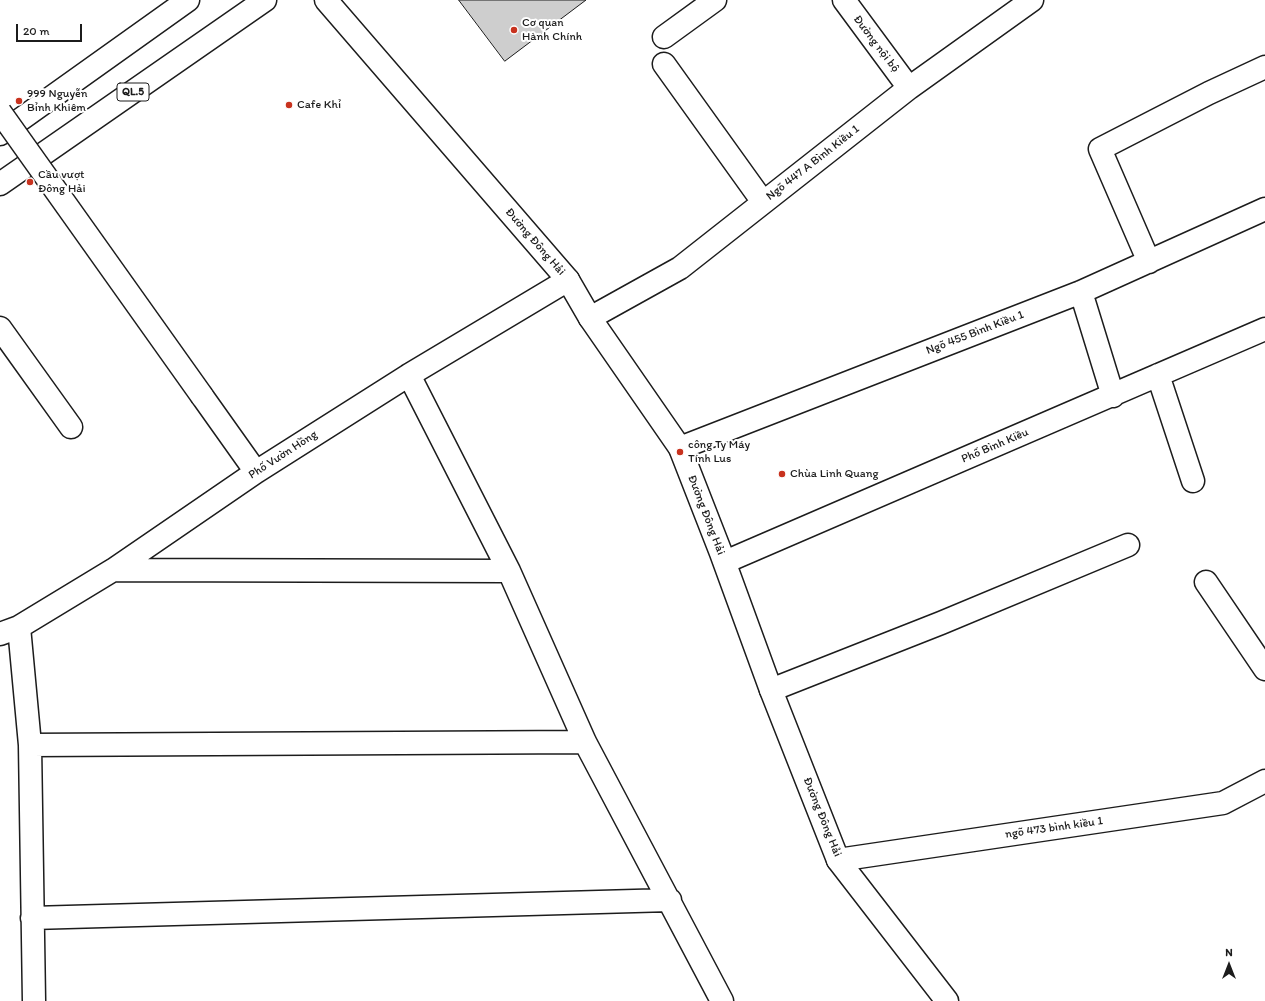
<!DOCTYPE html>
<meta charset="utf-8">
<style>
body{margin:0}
#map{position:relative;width:1265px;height:1001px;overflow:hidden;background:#fff;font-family:Itim,sans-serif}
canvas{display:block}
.north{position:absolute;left:1209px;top:945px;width:40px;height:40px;-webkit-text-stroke:3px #fff;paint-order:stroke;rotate:0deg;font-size:11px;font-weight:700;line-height:16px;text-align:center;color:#1c1c1c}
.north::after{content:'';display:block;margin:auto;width:14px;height:18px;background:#1c1c1c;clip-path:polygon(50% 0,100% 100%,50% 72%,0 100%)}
.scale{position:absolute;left:16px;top:24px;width:66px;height:18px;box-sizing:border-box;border:2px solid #1c1c1c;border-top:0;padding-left:5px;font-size:12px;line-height:14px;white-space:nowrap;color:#1c1c1c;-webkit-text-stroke:3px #fff;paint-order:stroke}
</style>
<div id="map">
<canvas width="1265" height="1001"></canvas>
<div class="north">N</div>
<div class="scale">20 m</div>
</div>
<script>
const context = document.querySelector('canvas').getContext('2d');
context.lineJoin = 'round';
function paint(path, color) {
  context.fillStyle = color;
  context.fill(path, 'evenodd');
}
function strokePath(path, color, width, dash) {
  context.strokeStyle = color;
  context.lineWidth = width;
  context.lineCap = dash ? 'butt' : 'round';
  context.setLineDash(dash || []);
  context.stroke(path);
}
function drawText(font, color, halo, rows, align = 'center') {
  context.font = font + ' Itim,sans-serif';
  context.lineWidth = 4;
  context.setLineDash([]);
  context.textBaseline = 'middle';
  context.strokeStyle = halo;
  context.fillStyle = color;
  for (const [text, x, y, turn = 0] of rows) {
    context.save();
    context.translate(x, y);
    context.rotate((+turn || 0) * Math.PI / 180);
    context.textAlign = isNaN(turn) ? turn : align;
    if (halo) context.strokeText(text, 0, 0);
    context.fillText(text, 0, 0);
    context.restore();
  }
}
const building = new Path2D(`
 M459 0H586L505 61Z`);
paint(building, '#cecece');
strokePath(building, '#1c1c1c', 1);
const minor = new Path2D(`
 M844 0 909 88
 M664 37 715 0
 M664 64 763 202
 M1149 262 1100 149 1209 93 1265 67
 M1081 292 1113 396
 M590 318 680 268 909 88 1032 0
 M0 328 71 427
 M409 375 509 571 585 742 722 1001
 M1158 375 1193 481
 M202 396 256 472
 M680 448 1081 292 1265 209
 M725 562 1265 329
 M113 570 509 571
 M1206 582 1265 669
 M19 627 30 745 34 1001
 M0 634 19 627 113 570 256 472 409 375 568 280
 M771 690 941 623 1128 545
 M30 745 585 742
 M838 860 1223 803 1265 781
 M32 918 670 900`);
const major = new Path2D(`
 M326 0 568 280 590 318 680 448 721 553 771 690 838 860 947 1001`);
const highway = new Path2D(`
 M0 134 188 0
 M0 184 265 0`);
strokePath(minor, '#1c1c1c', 25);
strokePath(major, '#1c1c1c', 25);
strokePath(highway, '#1c1c1c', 25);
strokePath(minor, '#fff', 22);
strokePath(major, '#fff', 22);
strokePath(highway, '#fff', 22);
const minorBridge = new Path2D(`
 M0 112 202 396`);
strokePath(minorBridge, '#1c1c1c', 25, []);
strokePath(minorBridge, '#fff', 22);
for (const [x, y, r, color] of [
 [514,30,4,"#c8321e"],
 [19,101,4,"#c8321e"],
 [289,105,4,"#c8321e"],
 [30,182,4,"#c8321e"],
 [680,452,4,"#c8321e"],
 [782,474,4,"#c8321e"]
]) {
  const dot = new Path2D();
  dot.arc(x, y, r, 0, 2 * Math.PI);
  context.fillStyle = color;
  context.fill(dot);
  strokePath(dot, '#fff', 1.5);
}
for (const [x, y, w] of [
 [133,92,32]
]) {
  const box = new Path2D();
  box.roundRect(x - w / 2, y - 9, w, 18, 3);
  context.fillStyle = '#fff';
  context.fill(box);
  strokePath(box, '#1c1c1c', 1);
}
drawText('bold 11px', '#1c1c1c', null, [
 ["QL.5",133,92]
]);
drawText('12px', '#1c1c1c', '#fff', [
 ["Cơ quan",522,23],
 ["Hành Chính",522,37],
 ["999 Nguyễn",27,94],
 ["Bỉnh Khiêm",27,108],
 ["Cafe Khỉ",297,105],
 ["Cầu vượt",38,175],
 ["Đông Hải",38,189],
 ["công Ty Máy",688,445],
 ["Tính Lus",688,459],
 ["Chùa Linh Quang",790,474]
], 'left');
drawText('12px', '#1c1c1c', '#fff', [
 ["Đường nội bộ",876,44,53],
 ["Ngõ 447 A Bình Kiều 1",813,163,-38],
 ["Đường Đông Hải",535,242,49],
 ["Ngõ 455 Bình Kiều 1",975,333,-21],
 ["Phố Bình Kiều",995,446,-23],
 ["Phố Vườn Hồng",283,455,-33],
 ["Đường Đông Hải",706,515,69],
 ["Đường Đông Hải",822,817,68],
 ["ngõ 473 bình kiều 1",1054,828,-8]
]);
</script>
